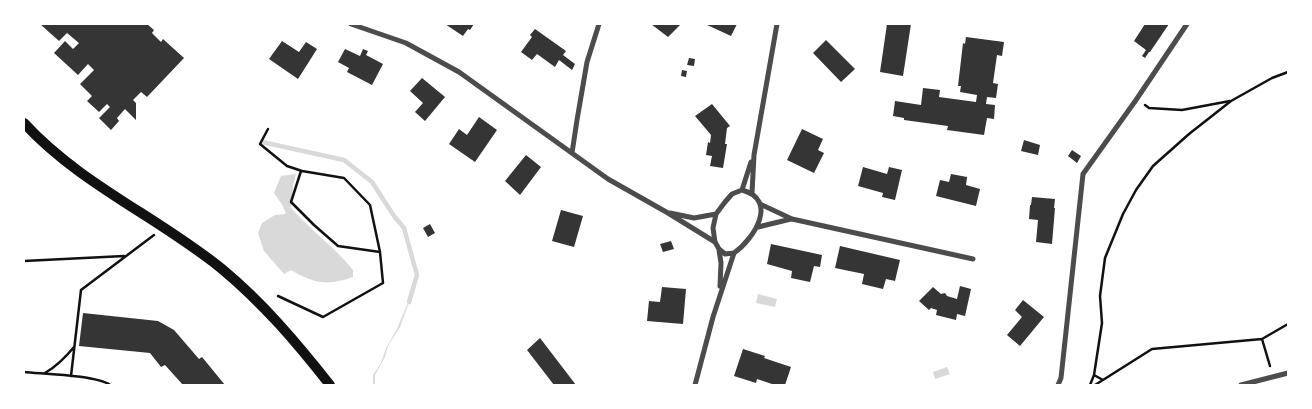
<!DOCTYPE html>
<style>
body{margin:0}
#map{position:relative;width:1312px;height:409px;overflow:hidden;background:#fff;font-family:Ubuntu,sans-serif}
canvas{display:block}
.frame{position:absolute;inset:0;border:25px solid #fff;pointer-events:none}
</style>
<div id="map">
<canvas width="1312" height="409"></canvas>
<div class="frame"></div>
</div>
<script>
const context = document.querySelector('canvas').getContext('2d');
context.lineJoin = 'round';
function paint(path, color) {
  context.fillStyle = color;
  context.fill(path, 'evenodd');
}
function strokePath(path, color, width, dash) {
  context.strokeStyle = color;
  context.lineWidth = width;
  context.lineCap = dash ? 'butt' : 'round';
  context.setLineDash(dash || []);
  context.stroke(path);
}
paint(new Path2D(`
 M296 174 293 186 291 208C310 230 335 247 353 270V277C327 286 315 284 291 270L284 274 264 251 258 233 262 223 275 215 286 214 283 206 274 193 281 176Z
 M758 294 777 299 775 307 756 303Z
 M411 297 400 327 388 346 385 357 375 375V385H373V375L381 363 386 348 397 329 406 307Z
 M947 367 950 374 935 379 933 372Z`), '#d9d9d9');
strokePath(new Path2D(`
 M262 142 344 160 372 182 394 216 404 228 417 275 409 302`), '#d9d9d9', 4.5);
paint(new Path2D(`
 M40 24H147L154 30 152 33 161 42 163 39 184 58 147 97 141 92 133 100 136 103V120L125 109 117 118 119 121 111 130 99 118 110 107 107 104 99 112 87 101 92 96 80 84 94 70 88 64 78 75 54 53 65 41 73 49 79 43 67 33 59 41Z
 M445 24H474L470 30 468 29 463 36Z
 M651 24H681L668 37Z
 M705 24H737L731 36Z
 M887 24H911L903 76 880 72Z
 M1145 24H1169L1150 52H1149L1145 58 1142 56 1146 50 1134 41Z
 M535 29 566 51 563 55 575 64 572 70 559 60 555 67 537 54 532 60 521 52 532 37 530 35Z
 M966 37 1004 42 1002 56 997 55 993 83 998 84 996 98 987 97 986 104 995 105 994 119 987 118 984 135 947 130 948 126 904 120V118L893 116 895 101 921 105 923 88 940 90 939 97 976 102 977 95 960 92 961 86H958L963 43 965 44Z
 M826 40 855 69 841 82 813 53Z
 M282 41 299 52 306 42 317 49 298 79 269 59Z
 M345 49 360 56 363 49 368 51 366 55 383 64 372 85 347 72 349 68 338 62Z
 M689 58 695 59 694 66 687 65Z
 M682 70 687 71 686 77 681 76Z
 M422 78 445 97 425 121 415 112 423 103 410 91Z
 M712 104 730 126 727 128 725 144H727L723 168 710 166 712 156 706 155 708 142 710 143 711 135 695 116Z
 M479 117 497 130 475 162 449 144 459 129 467 135Z
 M802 129 823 139 818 150 824 153 814 173 787 160Z
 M1024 140 1040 145 1038 155 1021 151Z
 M1072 150 1081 156 1077 163 1068 156Z
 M526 155 541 167 520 195 505 181Z
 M863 167 887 174 889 167 902 170 895 200 882 197 883 193 858 186Z
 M951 174 967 177 966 185 980 189 976 206 936 196 940 180 949 182Z
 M1032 197 1055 199 1054 208H1055L1052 244 1036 242 1038 220 1029 219 1030 205H1031Z
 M561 210 583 216 574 247 552 241Z
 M430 224 435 233 428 237 423 228Z
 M671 241 674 249 663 252 660 244Z
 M771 244 822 255 820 267 814 266 810 282 791 278 792 271 767 264Z
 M840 246 900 260 895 281 886 279 883 289 862 284 864 274 835 268Z
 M960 286 971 289 965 316 957 314 956 320 936 315 937 310 931 308 929 310 919 301 933 287 941 294 945 293 947 296 957 299Z
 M662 287 686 289 683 324 647 321 649 301 660 302Z
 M1023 300 1044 317 1020 346 1007 335 1022 317 1015 310Z
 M83 313 158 321 174 330 199 359 202 357 225 385H183L165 365 161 367 150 353 79 346Z
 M540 338 576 385H554L527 350Z
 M743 349 765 356 764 358 791 367 785 385H775L757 379 756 383 734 376Z`), '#353535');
strokePath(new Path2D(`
 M1145 105 1149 108 1182 110 1230 101
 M268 129 260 144 287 166 302 171 344 178 370 205 380 252 383 283 323 317 278 296
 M301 171 291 202 314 225 338 246 380 252
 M24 261 124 256
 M1262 339 1270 366
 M24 372C43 374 96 375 110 385
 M45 373C57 366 65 358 74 347
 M1094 375 1103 380
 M71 376 81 290 154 235
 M1090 385 1094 375 1102 323 1100 296 1105 258 1123 214 1136 190 1153 166 1189 134 1231 101 1272 78 1288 72
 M1095 385 1152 349 1262 339 1288 324`), '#111', 2.5);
strokePath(new Path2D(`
 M351 24 406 43 459 72 608 179 668 213 715 242
 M572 153 577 120 587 62 599 24
 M742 190 751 162
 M752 193 754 155 777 24
 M760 204 792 219 973 259
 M670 213 694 218 716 214
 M758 227 791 219
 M719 250 721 263 720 286
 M695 385 713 317 734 253C754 239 779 200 742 190L732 194 725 202 716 214 713 228 715 242 719 249 725 254 734 253
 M1058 385 1061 378 1083 174 1136 100 1187 24
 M1241 385 1288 373`), '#4c4c4c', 5);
strokePath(new Path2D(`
 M24 123C80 184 158 217 222 269 263 303 297 343 330 385`), '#111', 10);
</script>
